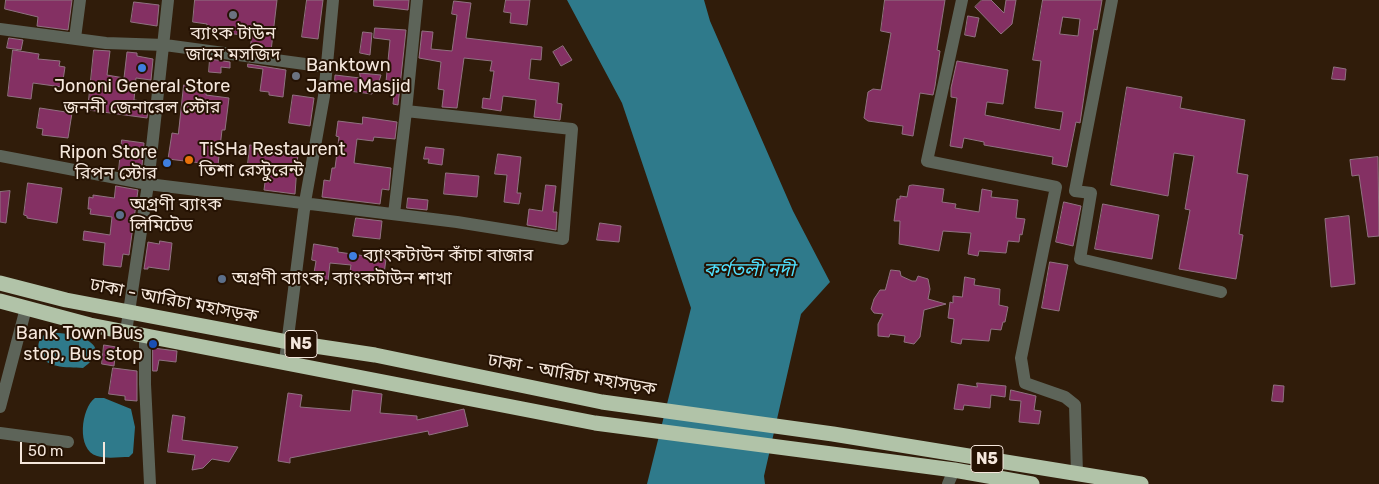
<!DOCTYPE html>
<meta charset="utf-8">
<style>
body{margin:0}
#map{position:relative;width:1379px;height:484px;overflow:hidden;background:#301c0a;font-family:Rubik,sans-serif}
canvas{display:block}
.scale{position:absolute;left:20px;top:442px;width:85px;height:22px;box-sizing:border-box;border:2px solid #f5e7dc;border-top:0;padding-left:6px;font-size:15px;line-height:18px;white-space:nowrap;color:#f5e7dc;-webkit-text-stroke:4px #251203;paint-order:stroke}
</style>
<div id="map">
<canvas width="1379" height="484"></canvas>
<div class="scale">50 m</div>
</div>
<script>
const context = document.querySelector('canvas').getContext('2d');
context.lineJoin = 'round';
function paint(path, color) {
  context.fillStyle = color;
  context.fill(path, 'evenodd');
}
function strokePath(path, color, width, dash) {
  context.strokeStyle = color;
  context.lineWidth = width;
  context.lineCap = dash ? 'butt' : 'round';
  context.setLineDash(dash || []);
  context.stroke(path);
}
function drawText(font, color, halo, rows, align = 'center') {
  context.font = font + ' Rubik,"Noto Sans Bengali",sans-serif';
  context.lineWidth = 4;
  context.setLineDash([]);
  context.textBaseline = 'middle';
  context.strokeStyle = halo;
  context.fillStyle = color;
  for (const [text, x, y, turn = 0] of rows) {
    context.save();
    context.translate(x, y);
    context.rotate((+turn || 0) * Math.PI / 180);
    context.textAlign = isNaN(turn) ? turn : align;
    if (halo) context.strokeText(text, 0, 0);
    context.fillText(text, 0, 0);
    context.restore();
  }
}
paint(new Path2D(`
 M567 0H704L710 21 793 211 830 282 801 314 764 476 765 484H647L691 308 622 103Z
 M46 333C68 331 120 342 83 368 67 367 43 369 39 350 37 343 40 338 46 333Z
 M95 398H104L131 409 135 427 133 453 129 457C120 457 106 459 97 456 76 450 81 408 95 398Z`), '#2f7a8b');
const building = new Path2D(`
 M6 0H72L68 30 37 26 38 17 5 9Z
 M195 0H277L271 51 250 48 252 36 207 31V24L193 22Z
 M307 0H323L318 39 302 37Z
 M374 0H409L408 10 374 6Z
 M506 0H530L527 25 510 23 511 13 504 12Z
 M885 0H945L937 50 940 51 935 86 933 95 920 93 913 136 902 134 903 126 868 121 864 118 868 92 873 89 881 90 891 33 881 31Z
 M982 0H991L1004 13 1006 0H1016L1012 24 1001 34 975 7Z
 M1043 0H1102L1097 30 1094 29 1080 123 1076 122 1067 167 1052 164 1053 157 984 145V142L964 138 962 148 950 146 957 98 951 97V88L957 61 1008 70 1003 104 987 102 985 115 1060 130 1063 112 1035 108 1041 61 1033 60ZM1063 17 1080 19 1078 36 1060 34Z
 M454 1 471 3 466 38 542 47 541 60 531 59 529 79 559 83 557 103 562 104 560 120 534 117 536 100 503 96 501 111 482 108 483 98 490 99 494 71H490L492 61 464 58 457 108 442 107 444 90 438 89 441 62 419 58 422 31 433 32 431 49 452 51 457 15 452 14Z
 M134 2 159 5 157 26 131 22Z
 M968 16 979 18 975 37 965 35Z
 M375 28 406 30 398 105 393 104 395 84 386 82 390 40 374 38Z
 M363 32 372 33 370 55 360 53Z
 M9 38 23 40 21 50 7 48Z
 M563 46 572 60 561 66 553 52Z
 M13 50 39 54 38 59 60 61 59 66 65 67 62 87 33 83 31 99 8 96Z
 M94 50 110 51 107 75 124 78 127 52 137 53V56L153 59 151 80 136 78 134 100 149 102 147 118 88 110Z
 M210 59 230 62V68L221 67V73L209 72Z
 M248 64 286 70 283 97 269 95V92L260 91 263 69 248 67Z
 M1334 67 1346 69 1345 80 1332 79Z
 M360 73 381 75 376 91H372V94L334 89 335 75 360 78Z
 M184 85 207 88 206 95 229 98 225 130H222L218 165 168 159 172 133 178 134Z
 M1127 87 1182 97 1180 108 1245 120 1237 173 1248 175 1239 234 1243 235 1236 279 1179 269 1190 210 1185 209 1194 156 1174 153 1168 196 1111 185Z
 M293 95 314 98 310 126 289 123Z
 M40 108 72 113 68 138 42 135 43 129 37 128Z
 M363 117 397 122 395 139 374 137 373 141 357 139 354 163 391 168 389 190 382 189 380 204 322 197 324 180 330 181 332 168H335L339 137 336 136 338 121 362 124Z
 M122 140 144 143 142 166 132 165 131 172 119 170Z
 M250 145 298 152 295 194 264 190 267 167 248 164Z
 M426 147 444 149 442 165 428 163 429 159H424Z
 M498 154 521 157 517 193H521L519 204 504 202 507 175 495 174Z
 M1378 157 1379 236 1368 237 1359 175 1352 176 1350 160Z
 M446 173 479 176 477 197 444 194Z
 M28 183 62 188 57 223 27 218V216L24 215Z
 M546 185 556 186 553 212H557L556 230 527 225 529 209 542 211Z
 M913 185 944 189 942 202 956 204 955 208 979 212 982 189 992 191 991 197 1018 200 1016 218 1025 219 1022 235 1020 234 1019 242 1008 241 1006 253 979 251 978 256 968 254 971 233 943 231 939 251 899 244 900 221H894L897 199H900V196L907 197 909 186Z
 M116 186 138 190 129 255 123 254 121 267 103 265 105 243 83 240 84 231 110 235 112 217 90 214 91 209H88L89 197 93 198V195L114 198Z
 M10 191 6 223 0 222V192Z
 M408 198 428 200 427 210 407 208Z
 M1064 202 1081 206 1073 246 1056 242Z
 M1103 204 1159 215 1152 259 1095 249Z
 M1349 216 1355 284 1331 287 1325 219Z
 M356 218 382 221 380 239 353 236Z
 M600 223 621 226 619 242 597 240Z
 M160 241 172 243 169 270 148 267V269H144L148 242 159 244Z
 M314 244 338 248V252L386 259 383 282 349 278 351 265 330 263 328 281 313 279 316 261 312 260Z
 M1050 262 1068 265 1059 311 1042 308Z
 M891 270 900 271 901 276 912 281H916L918 276 928 279 930 289 928 299 946 304 924 310 920 337 914 344 904 342 905 336 890 334 889 337 878 336V324L883 314 874 313 871 309 874 299 880 290H885Z
 M965 277 975 279 974 285 1000 289 999 305 1008 307 1005 322H1003L1001 330 991 329 989 341 962 339 961 344 951 342 954 319 948 318 950 302 953 303V296L962 297Z
 M104 345 116 347 114 366 102 364Z
 M153 348 177 351 176 362 159 360 157 371H153Z
 M113 368 137 371V401L125 400V396L109 394Z
 M977 383 1006 386 1005 397 991 395 990 408 964 405 963 410 954 409 958 384 977 387Z
 M1274 385 1284 386 1283 402 1272 401Z
 M353 390 382 394 380 413 417 416V420L464 409 468 426 429 435 428 431 290 458V463L278 461 288 393 302 395 300 407 350 411Z
 M1011 390 1036 396 1034 410 1041 411 1039 424 1019 422 1021 401 1010 400Z
 M173 415 185 417 182 440 238 447 229 462 212 459 203 468 192 470 195 455 168 452Z`);
paint(building, '#843063');
strokePath(building, '#907281', 1);
strokePath(new Path2D(`
 M962 0 927 161 1056 187 1021 358 1025 383 1065 397 1075 405 1077 474
 M1112 0 1075 191 1091 193 1080 259 1221 292
 M0 29 106 43 165 45 327 67
 M75 38 80 0
 M0 156 148 184 457 222 563 239 572 129 406 111 417 0
 M394 214 406 111
 M126 332 148 184 168 0
 M145 336V384L150 484
 M285 361 305 202 324 96 333 0
 M0 407 26 308
 M0 433 68 442
 M948 484 954 470`), '#5d6459', 12);
strokePath(new Path2D(`
 M0 283 66 300 288 342 375 355 602 402 833 434 1141 484
 M0 301 90 325 595 423 954 470 1032 484`), '#b1c3a8', 15);
for (const [x, y, r, color] of [
 [233,15,5,"#6b7280"],
 [142,68,5,"#3f7fe0"],
 [296,76,5,"#6b7280"],
 [189,160,5,"#e8710a"],
 [167,163,5,"#3f7fe0"],
 [120,215,5,"#5c6f8a"],
 [353,256,5,"#3f7fe0"],
 [222,279,5,"#5c6f8a"],
 [153,344,5,"#1a4fb4"]
]) {
  const dot = new Path2D();
  dot.arc(x, y, r, 0, 2 * Math.PI);
  context.fillStyle = color;
  context.fill(dot);
  strokePath(dot, '#251203', 2);
}
for (const [x, y, w] of [
 [301,344,32],
 [987,459,32]
]) {
  const box = new Path2D();
  box.roundRect(x - w / 2, y - 13.5, w, 27, 4);
  context.fillStyle = '#251203';
  context.fill(box);
  strokePath(box, '#f5e7dc', 1);
}
drawText('bold 16px', '#f5e7dc', null, [
 ["N5",301,344],
 ["N5",987,459]
]);
drawText('18px', '#f5e7dc', '#251203', [
 ["ব্যাংক টাউন",233,34,"center"],
 ["জামে মসজিদ",233,55,"center"],
 ["Banktown",306,66],
 ["Jame Masjid",306,87],
 ["Jononi General Store",142,87,"center"],
 ["জননী জেনারেল স্টোর",142,108,"center"],
 ["TiSHa Restaurent",199,150],
 ["তিশা রেস্টুরেন্ট",199,171],
 ["Ripon Store",157,153,"right"],
 ["রিপন স্টোর",157,174,"right"],
 ["অগ্রণী ব্যাংক",130,205],
 ["লিমিটেড",130,226],
 ["ব্যাংকটাউন কাঁচা বাজার",363,256],
 ["অগ্রণী ব্যাংক, ব্যাংকটাউন শাখা",232,279],
 ["Bank Town Bus",143,334,"right"],
 ["stop, Bus stop",143,355,"right"]
], 'left');
drawText('18px', '#f5e7dc', '#251203', [
 ["ঢাকা - আরিচা মহাসড়ক",174,301,11],
 ["ঢাকা - আরিচা মহাসড়ক",572,375,10]
]);
drawText('italic 19px', '#4fe0fe', '#251203', [
 ["কর্ণতলী নদী",749,271]
]);
</script>
